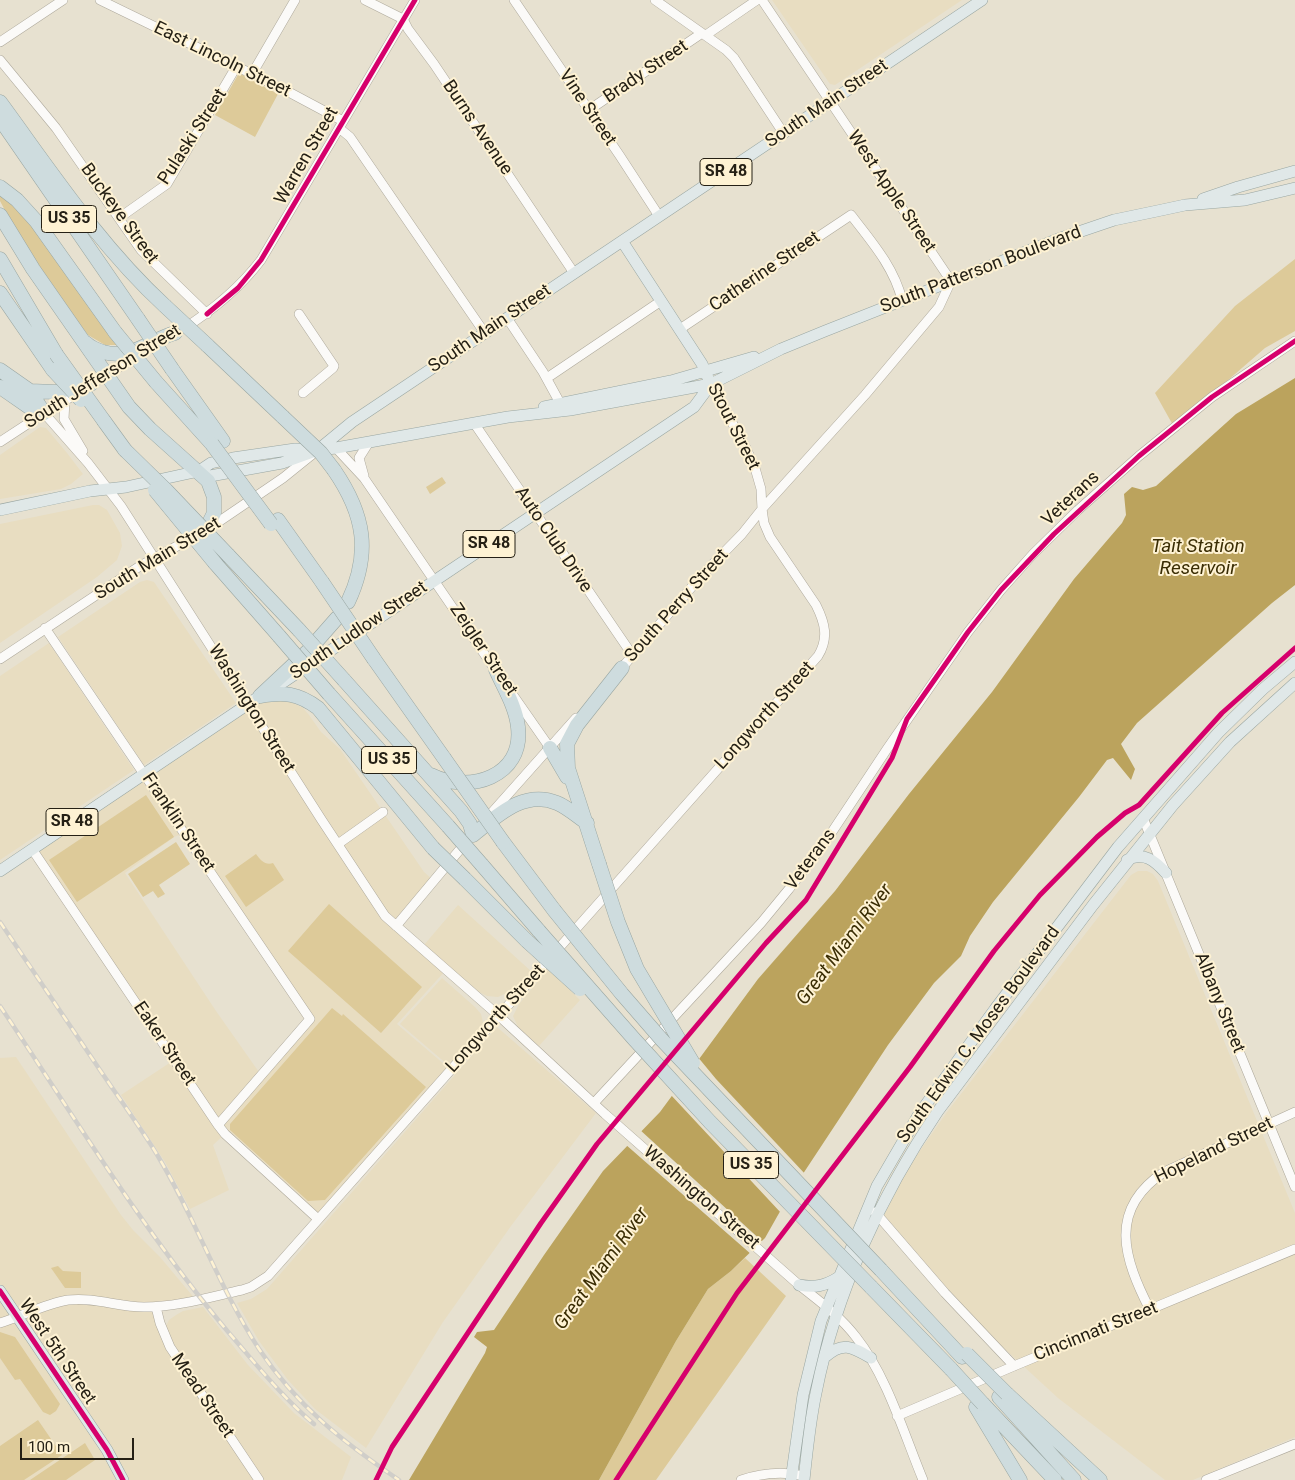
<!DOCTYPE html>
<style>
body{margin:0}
#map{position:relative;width:1295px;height:1480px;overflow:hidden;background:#e7e1d0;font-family:Roboto,sans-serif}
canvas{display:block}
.scale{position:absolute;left:20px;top:1438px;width:114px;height:22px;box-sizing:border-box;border:2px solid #252015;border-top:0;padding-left:6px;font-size:15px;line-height:18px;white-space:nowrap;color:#252015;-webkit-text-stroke:4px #fef2d3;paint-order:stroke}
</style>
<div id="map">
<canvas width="1295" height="1480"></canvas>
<div class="scale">100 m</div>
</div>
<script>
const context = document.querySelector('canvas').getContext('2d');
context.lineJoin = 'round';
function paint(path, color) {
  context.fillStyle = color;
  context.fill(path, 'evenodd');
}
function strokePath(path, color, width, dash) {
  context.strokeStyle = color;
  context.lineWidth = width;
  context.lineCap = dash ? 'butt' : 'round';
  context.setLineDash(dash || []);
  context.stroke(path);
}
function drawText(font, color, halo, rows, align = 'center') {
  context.font = font + ' Roboto,sans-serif';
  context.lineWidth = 4;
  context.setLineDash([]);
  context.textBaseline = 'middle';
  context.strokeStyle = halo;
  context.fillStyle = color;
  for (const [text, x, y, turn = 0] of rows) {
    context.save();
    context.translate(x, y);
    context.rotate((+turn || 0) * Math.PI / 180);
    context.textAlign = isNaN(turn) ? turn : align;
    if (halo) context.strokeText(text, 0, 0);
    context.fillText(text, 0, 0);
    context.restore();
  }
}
paint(new Path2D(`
 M772 0H962L835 85 830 84Z
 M40 427 46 428 67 453 83 474 71 484 61 489 0 499V455Z
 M93 505H99L107 510 120 533 122 546 117 560 97 577 0 643V524Z
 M147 580 154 582 236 703 144 765 58 637 140 582Z
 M49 643 134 770 0 860V676Z
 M260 696 289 701 303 708 309 715 321 732 340 749 424 872 434 881 397 926 446 970 397 1024 451 1070 318 1219 225 1134 213 1145 229 1190 190 1209 165 1162 121 1095 174 1060 177 1055 32 849ZM184 833 309 1019 261 1075 216 1011 125 873 174 837Z
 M1138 871H1147L1153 874 1158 881 1295 1213V1437L1193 1480H1165L1058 1398 995 1340 948 1289 884 1215 903 1175 947 1112 1131 875Z
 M458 905 532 972 517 988 498 997 487 996 475 990 424 945Z
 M548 969 580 1000 539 1046 518 1027 513 1016 519 1004Z
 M442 978 475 1007 481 1014 483 1022 481 1030 448 1065 400 1024Z
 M497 1027 596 1113 511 1226 443 1322 366 1448 315 1409 288 1380 259 1341 237 1303 251 1299 267 1289Z
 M16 1057 121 1215 133 1230 160 1257 196 1300 156 1307 160 1323 259 1480H0V1058Z
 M203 1307 248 1365 294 1413 351 1457 342 1480H263L182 1362 167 1334 166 1326 169 1320 176 1315 183 1311Z`), '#e8ddc1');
paint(new Path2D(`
 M239 73 278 94 255 137 215 115Z
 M0 196 10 202 31 225 117 345H105L88 335 75 319 33 258 8 216 0 201Z
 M1295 259V331L1265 348 1174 427 1155 393 1235 306Z
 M442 477 446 483 430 494 426 487Z
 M146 795 174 837 77 902 49 860Z
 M176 842 190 864 159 885 165 894 158 898 153 891 143 897 128 874Z
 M256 854C260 860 266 866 273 863L284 880 246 907 225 876Z
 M329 904 422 987 381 1033 288 951Z
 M332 1008 342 1016 343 1014 426 1087 325 1200 308 1201 230 1130V1124Z
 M745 1258 786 1296 656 1480H599L676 1341 708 1289 731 1271Z
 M58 1266 63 1271 81 1272V1288H65L51 1268Z
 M0 1332 15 1337 60 1404 56 1411 50 1415 43 1412 20 1379 15 1380 0 1358Z
 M38 1420 62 1455 24 1480H0V1446Z
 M85 1443 95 1460 66 1480H30Z`), '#ddca99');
paint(new Path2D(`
 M1295 378V585L1272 603 1137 723 1121 744 1135 769 1131 780 1113 758 1107 760 1079 797 993 902 970 936 961 956 934 983 888 1045 791 1192 765 1238 731 1271 708 1289 676 1341 599 1480H409L485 1353 487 1347 474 1337 477 1332 494 1330 544 1255 603 1171 660 1112 758 979 835 891 909 794 992 692 1074 579 1122 523 1126 515 1124 494 1132 487 1143 490 1156 486 1236 414Z`), '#bba35d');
paint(new Path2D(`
 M697 1056 716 1079 806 1175 793 1194 782 1214 670 1094Z
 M639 1129 764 1243 752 1255 625 1144Z`), '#e7e1d0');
const minor = new Path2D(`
 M100 0 285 90 343 121
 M365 0 403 19 408 29 434 64 574 273
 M514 0 620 156 659 216
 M655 0 726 50 734 58 784 134
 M706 35 757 0
 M0 42 63 0
 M0 60 56 128 141 250 207 314
 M252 74 295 0
 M589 110 702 33
 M339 128 350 137 484 332
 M119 218 167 184 236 67
 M299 314 334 366 333 368 303 393
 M507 318 543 372 560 403
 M183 329C213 310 239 289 261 260L415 0
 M680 329 851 215C871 241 894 267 902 300
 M547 378 661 301
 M65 400 64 419 83 451
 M44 413 88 463 121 506 321 819 385 916 499 1016 605 1114 799 1285C819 1301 840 1316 856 1337 887 1376 904 1434 923 1480
 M474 423 633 656
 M0 442 32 421 139 355
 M336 448 364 478 498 674
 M364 476 359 458 369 442
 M45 628 310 1019 218 1125
 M0 659 140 566 205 531 283 478 314 453
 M619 671 703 574 742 534 762 509 865 395 939 307 951 281 762 0
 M513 695 550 748
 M487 818 576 718
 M1143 818 1295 1187
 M338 844 383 812
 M32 849 218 1125 225 1134 318 1219
 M396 926 467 841
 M594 1103 761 923 789 889 826 841 887 749 968 632 1001 590 1033 554 1078 510 1139 456 1212 397 1295 341
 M875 1212 945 1293 1014 1366
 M156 1307 160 1323 170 1347 259 1480
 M1150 1310C1124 1259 1107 1210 1164 1172L1295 1112
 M0 1323C23 1316 44 1304 68 1300 95 1297 118 1307 144 1307 177 1307 210 1297 242 1290L251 1287 268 1276 818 656C829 638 825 623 816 605L770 537 764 523 762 509 761 489 755 468 746 448 711 384
 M897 1416 1014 1366 1295 1249
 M741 1480C762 1473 783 1471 804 1476
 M1206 1480 1295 1444`);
const major = new Path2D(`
 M1203 199 1238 187 1295 171
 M622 241 702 364 708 378
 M544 407 671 381 754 357
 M199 471 210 476 282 463 318 450 352 422 982 0
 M0 510 90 491 126 487 199 471 211 463 233 458 295 449 318 450 336 448 508 417 570 410 711 384 781 349 825 331 1058 239 1114 220 1157 211 1185 205 1245 200 1295 188
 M1127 860C1144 851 1155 861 1166 873
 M0 871 260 696 285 681 694 407 711 384
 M799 1285C815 1288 825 1286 839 1277
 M0 1291 107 1450 123 1480
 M825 1357C843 1341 852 1347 871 1358
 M791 1480 803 1395 821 1321 877 1186 919 1114 995 1009 1118 847 1218 733 1263 689 1295 662
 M804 1480C807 1451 810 1421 816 1393 836 1292 881 1195 938 1111L1093 905 1173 805 1230 742 1295 683`);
const highway = new Path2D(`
 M0 102C52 173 100 246 165 306
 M0 119 138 319
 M0 187 17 200 36 221 115 332
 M0 215 33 269 129 407 150 429 208 481 214 497V513L205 531
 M0 259 56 354
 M0 293 53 370
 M86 343C91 348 97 350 103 352 131 360 150 340 175 333
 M207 345 283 417
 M172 369 223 441
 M0 370 30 391 44 413
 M156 382 212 444
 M0 387 29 407 44 413
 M30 391 55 392 91 384
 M104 421 125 450
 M334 470C365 515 371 553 348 602
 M278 520 322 582
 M228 555 299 630
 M215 563 279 636
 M374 659 444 758
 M344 680 461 811 470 824 473 835C497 816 524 789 557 803 567 807 577 816 587 823
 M329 694 448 826
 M260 696C284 692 298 693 318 708L433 848
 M260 696 308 651 337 618
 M550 748 567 777
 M431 775C469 794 524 777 518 727 516 707 504 688 496 670
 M503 842 554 910
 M599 864 568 768 567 744 577 725 622 668
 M482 865 539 931
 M465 879 527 941
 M881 1270 962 1357
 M871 1287 951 1369
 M1007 1394 1100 1480
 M999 1397 1074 1480
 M983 1404 1055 1480
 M976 1407 1020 1480`);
strokePath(minor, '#ada89b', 10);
strokePath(major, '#99a6a2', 12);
strokePath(highway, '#99a6a2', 15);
strokePath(minor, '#fbfaf8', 9);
strokePath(major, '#e0e8e8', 11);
strokePath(highway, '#cedcde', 14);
const rail = new Path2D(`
 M0 922C34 972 68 1023 102 1073 119 1098 137 1123 153 1148 193 1212 218 1286 259 1349 297 1406 343 1442 399 1480
 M0 1006C74 1116 143 1231 229 1333 256 1364 282 1397 314 1424`);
strokePath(rail, '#d0cec9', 4.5);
strokePath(rail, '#fef2d3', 2.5, [8]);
const highwayBridge = new Path2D(`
 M165 306 207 345
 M138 319 172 369
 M115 332 156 382
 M56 354 104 421
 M53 370 81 400
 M283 417 321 453 334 470
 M212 444 271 524
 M125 450 166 490 228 555
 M155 490 215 563
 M322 582 374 659
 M299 630 344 680
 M279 636 329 694
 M444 758 503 842
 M448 826 482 865
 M433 848 465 879
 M599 864 618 922 637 969 693 1063
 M554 910 622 994 662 1040 881 1270
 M539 931 634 1039 710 1122 871 1287
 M527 941 580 989
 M967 1354 1007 1394
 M951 1369 983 1404`);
strokePath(highwayBridge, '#99a6a2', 15, []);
strokePath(highwayBridge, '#cedcde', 14);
strokePath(new Path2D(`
 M207 314 238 288 261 260 415 0
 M0 1291 107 1450 123 1480
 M376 1480 392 1447 541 1223 597 1144 766 943 806 900 892 758 907 719 968 632 1001 590 1054 534 1139 456 1212 397 1295 341
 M616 1480 737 1293 910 1067 994 951 1040 895 1097 837 1125 813 1139 805 1222 713 1295 648`), '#d6006c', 5);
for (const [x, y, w] of [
 [726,172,52],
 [69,219,55],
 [489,544,52],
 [389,760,55],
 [72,822,52],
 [751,1165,55]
]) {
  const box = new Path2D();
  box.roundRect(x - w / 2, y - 13.5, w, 27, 4);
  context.fillStyle = '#fef2d3';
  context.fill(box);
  strokePath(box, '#252015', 1);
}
drawText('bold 16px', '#252015', null, [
 ["SR 48",726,172],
 ["US 35",69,219],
 ["SR 48",489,544],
 ["US 35",389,760],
 ["SR 48",72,822],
 ["US 35",751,1165]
]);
drawText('18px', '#252015', '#fef2d3', [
 ["East Lincoln Street",222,60,26],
 ["Brady Street",646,72,-34],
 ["South Main Street",827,104,-34],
 ["Vine Street",587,108,56],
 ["Burns Avenue",477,128,56],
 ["Pulaski Street",193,137,-57],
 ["Warren Street",307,156,-60],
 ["West Apple Street",891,192,56],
 ["Buckeye Street",119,214,54],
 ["South Patterson Boulevard",981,270,-21],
 ["Catherine Street",765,272,-34],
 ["South Main Street",490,329,-34],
 ["South Jefferson Street",103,377,-32],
 ["Stout Street",733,427,63],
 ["Veterans",1071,499,-43],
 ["Auto Club Drive",553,540,56],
 ["South Main Street",158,559,-31],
 ["South Perry Street",677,606,-48],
 ["South Ludlow Street",359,631,-34],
 ["Zeigler Street",483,650,56],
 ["Washington Street",251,709,58],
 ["Longworth Street",765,716,-48],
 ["Franklin Street",178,823,56],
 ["Veterans",811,860,-53],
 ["Albany Street",1219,1003,68],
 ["Longworth Street",496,1019,-48],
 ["South Edwin C. Moses Boulevard",979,1035,-54],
 ["Eaker Street",164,1044,56],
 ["Hopeland Street",1214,1151,-26],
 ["Washington Street",701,1198,41],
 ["Cincinnati Street",1096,1332,-22],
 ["West 5th Street",57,1352,56],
 ["Mead Street",202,1396,56]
]);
drawText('italic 19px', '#3a2d04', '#fef2d3', [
 ["Tait Station",1198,547],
 ["Reservoir",1198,569],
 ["Great Miami River",845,945,-53],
 ["Great Miami River",602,1269,-54]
]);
</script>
